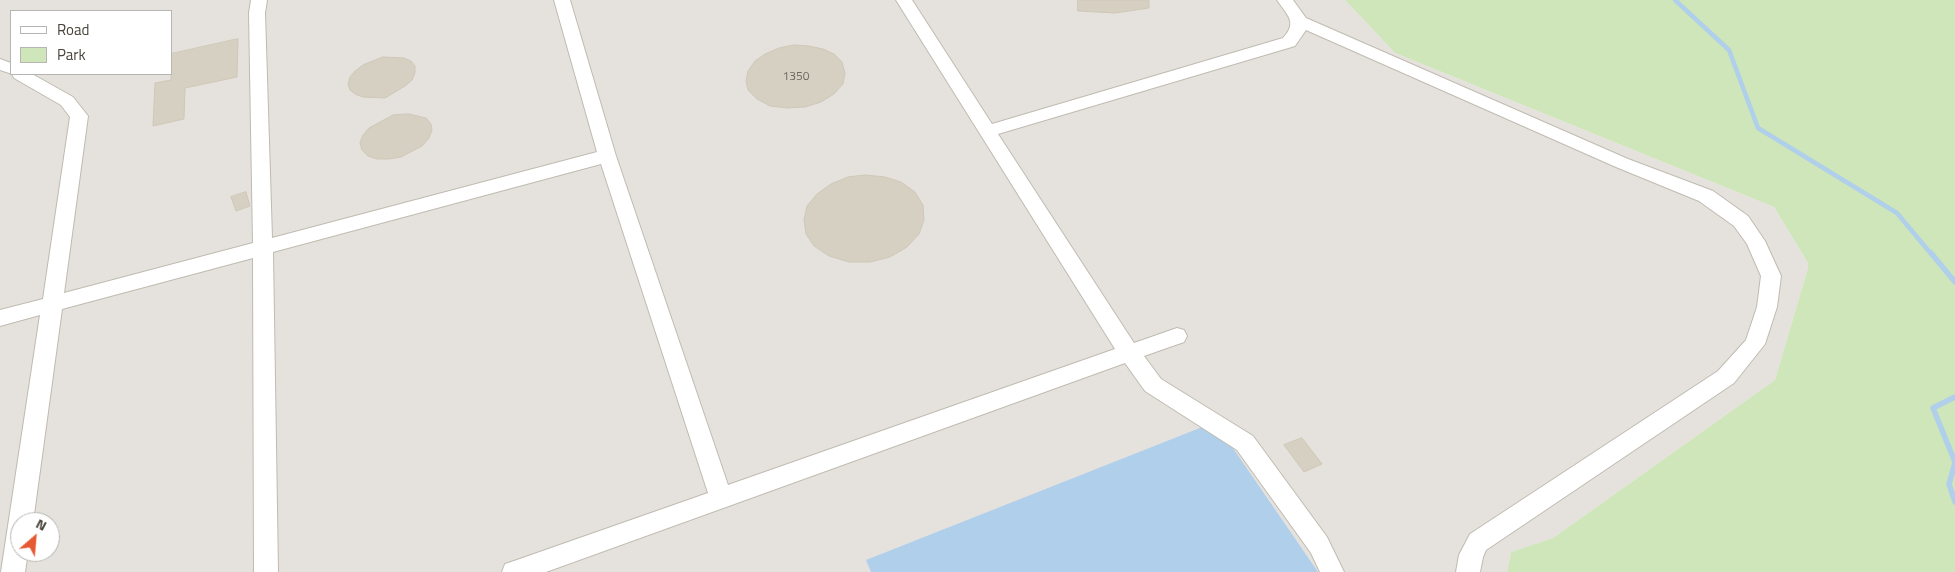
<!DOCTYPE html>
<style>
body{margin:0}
#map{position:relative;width:1955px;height:572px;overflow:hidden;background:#f5f3ed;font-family:"Titillium Web",sans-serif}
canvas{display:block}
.legend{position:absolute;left:10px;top:10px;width:162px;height:65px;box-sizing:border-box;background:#fff;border:1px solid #b6b5b1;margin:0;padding:6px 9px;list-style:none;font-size:15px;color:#49453b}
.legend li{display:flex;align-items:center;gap:10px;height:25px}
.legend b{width:25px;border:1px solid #b6b5b1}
.north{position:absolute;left:10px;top:512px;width:50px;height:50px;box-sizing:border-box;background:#fff;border:1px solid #b6b5b1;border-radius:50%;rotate:27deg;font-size:14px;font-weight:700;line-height:20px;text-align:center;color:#49453b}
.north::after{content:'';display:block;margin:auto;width:18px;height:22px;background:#e65a33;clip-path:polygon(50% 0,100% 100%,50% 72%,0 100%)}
</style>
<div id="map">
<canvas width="1955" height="572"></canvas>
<ul class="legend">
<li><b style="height:6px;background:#fff"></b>Road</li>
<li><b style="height:14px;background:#cfe5ba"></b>Park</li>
</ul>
<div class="north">N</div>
</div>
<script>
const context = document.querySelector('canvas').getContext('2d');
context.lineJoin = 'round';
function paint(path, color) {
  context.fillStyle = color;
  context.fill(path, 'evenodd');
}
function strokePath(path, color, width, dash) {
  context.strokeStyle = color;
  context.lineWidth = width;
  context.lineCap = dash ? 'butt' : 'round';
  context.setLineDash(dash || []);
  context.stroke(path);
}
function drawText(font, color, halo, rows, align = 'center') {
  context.font = font + ' "Titillium Web",sans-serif';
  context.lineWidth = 4;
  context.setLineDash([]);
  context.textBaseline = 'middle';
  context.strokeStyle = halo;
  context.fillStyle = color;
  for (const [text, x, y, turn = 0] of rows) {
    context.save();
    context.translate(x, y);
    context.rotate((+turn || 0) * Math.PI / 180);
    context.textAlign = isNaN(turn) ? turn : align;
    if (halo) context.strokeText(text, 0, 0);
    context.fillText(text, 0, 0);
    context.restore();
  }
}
paint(new Path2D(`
 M0 0H1345L1395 53 1774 207 1808 263V268L1775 380 1553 538 1511 552 1507 572H0ZM11 11H171V74H11ZM20 522H50V552H20Z`), '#e5e2de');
paint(new Path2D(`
 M1345 0H1955V572H1507L1511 552 1553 538 1775 380 1808 268V263L1774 207 1395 53Z`), '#cfe5ba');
paint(new Path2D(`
 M1215 422 1318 572H871L866 560Z`), '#b0cfeb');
strokePath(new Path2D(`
 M1675 0 1729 50 1758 128 1897 213 1932 255`), '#b0cfeb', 4.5);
strokePath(new Path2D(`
 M1931 253 1955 282
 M1955 397 1933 408 1955 462
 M1955 463 1949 484 1955 502`), '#b0cfeb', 5.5);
const building = new Path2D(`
 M1078 0H1149V8L1115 13 1078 11Z
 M238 39 237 77 185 88 184 119 153 126 155 83 171 80V54Z
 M794 45 809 46 823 49 834 54 842 62 845 73 843 84 834 94 821 102 805 107 787 108 770 106 757 99 748 90 746 81 748 71 755 61 765 54 779 48Z
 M383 57 404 58 411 61 415 66V73L412 80 405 86 385 98 363 97 355 94 350 90 348 84 350 77 355 71 363 65Z
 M409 114 426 118 431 124 432 130 429 138 422 146 401 157 389 159H377L368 156 362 150 360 143 363 135 369 128 393 115Z
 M866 175 885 177 901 182 915 192 923 205 924 220 919 234 907 247 890 257 870 262H849L829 256 814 246 806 234 804 220 807 206 817 194 831 184 848 177Z
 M246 192 250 206 236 211 231 197Z
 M1302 438 1322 464 1304 472 1284 445Z`);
paint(building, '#d6d0c3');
strokePath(building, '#d0c8b7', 1);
const minor = new Path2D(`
 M251 0H267L265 13 272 238 597 152 554 0H570L616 156 728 485 1115 349 896 0H912L992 124 1283 38C1298 22 1287 15 1277 0H1293L1306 18 1628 159 1713 191 1748 216 1765 241 1781 276 1777 307 1765 344 1734 383 1486 550 1483 557 1480 572H1456L1459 555 1470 534 1718 371 1746 340 1757 307 1761 276 1747 244 1734 226 1699 201 1616 167 1306 30 1295 46 998 134 1134 343 1177 328 1184 330 1187 336 1184 342 1144 356 1161 379 1253 436 1327 537 1344 572H1320L1311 553 1237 450 1145 391 1125 363 546 572H502L505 564 514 561 708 493 601 164 273 252 278 572H254L253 258 62 309 33 522H20V552H28L25 572H1L40 315 0 326V310L43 299 70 117 61 105 14 78 12 74 0 70V59L11 63V74H32L73 97 88 116 64 293 253 243 249 13Z`);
strokePath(minor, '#c0bbb0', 2);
paint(minor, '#fff');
drawText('12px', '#6c685d', null, [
 ["1350",796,77]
]);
</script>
